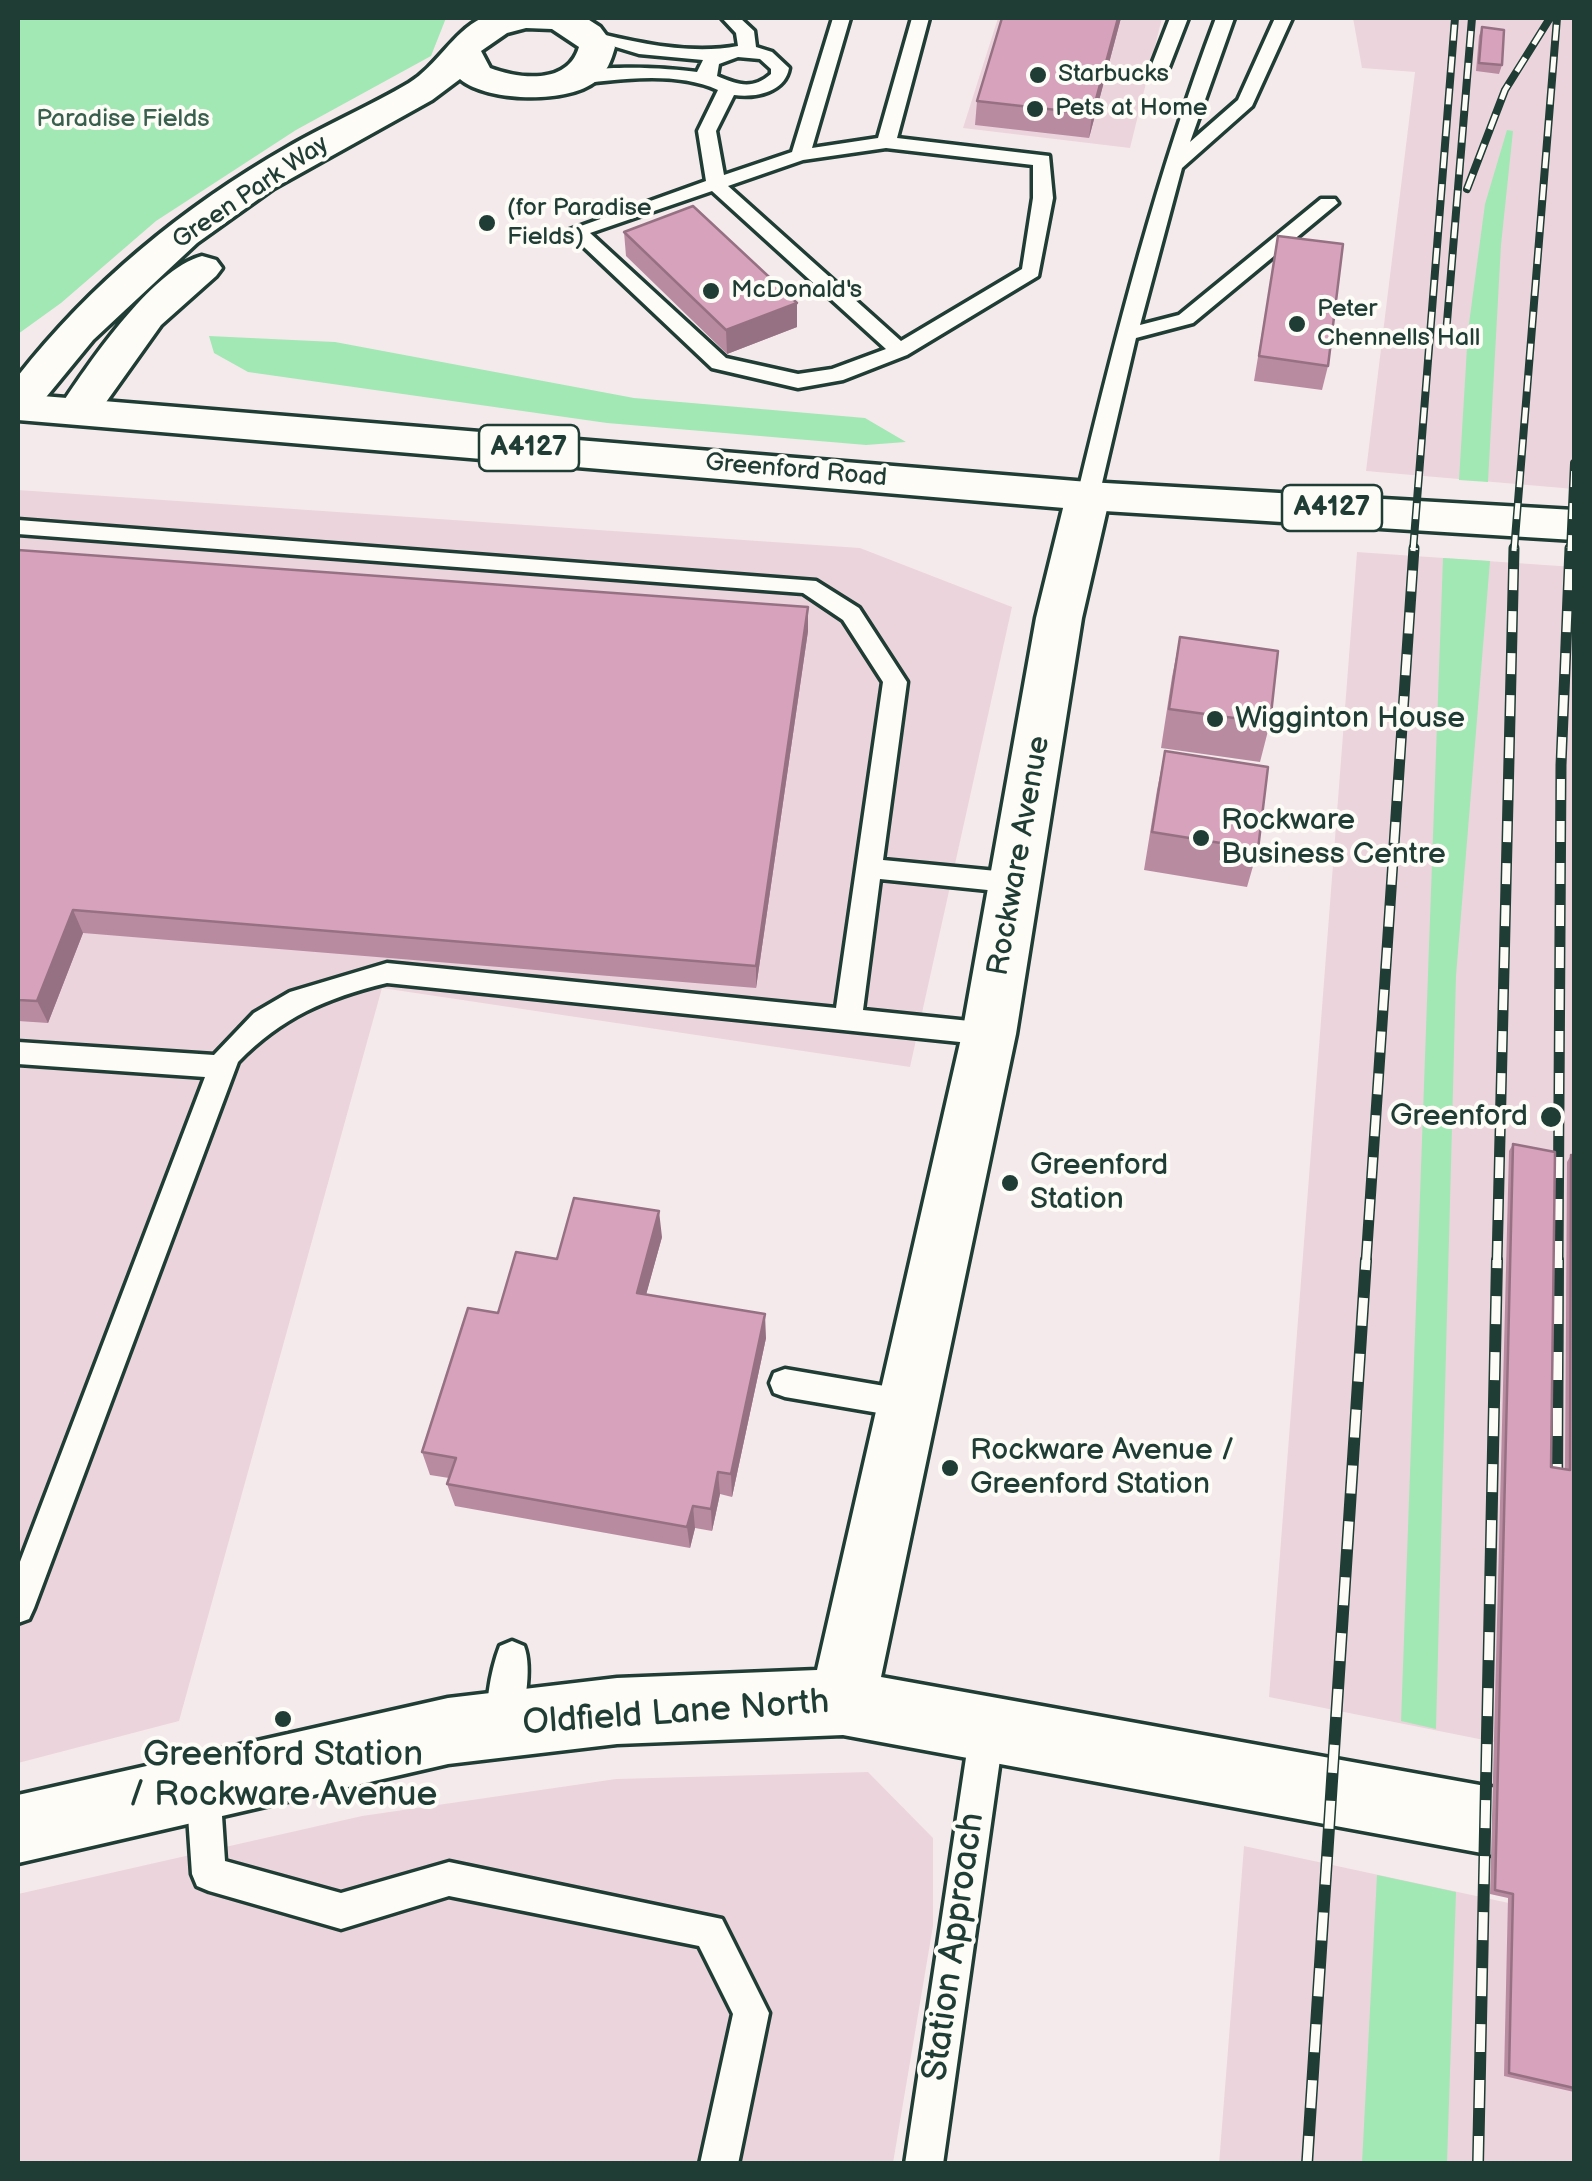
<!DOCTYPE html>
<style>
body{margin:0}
#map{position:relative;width:1592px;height:2181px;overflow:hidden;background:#f5eaeb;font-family:"Balsamiq Sans",sans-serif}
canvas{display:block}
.frame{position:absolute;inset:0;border:20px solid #1f3d34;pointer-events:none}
</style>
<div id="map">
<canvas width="1592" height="2181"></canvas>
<div class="frame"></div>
</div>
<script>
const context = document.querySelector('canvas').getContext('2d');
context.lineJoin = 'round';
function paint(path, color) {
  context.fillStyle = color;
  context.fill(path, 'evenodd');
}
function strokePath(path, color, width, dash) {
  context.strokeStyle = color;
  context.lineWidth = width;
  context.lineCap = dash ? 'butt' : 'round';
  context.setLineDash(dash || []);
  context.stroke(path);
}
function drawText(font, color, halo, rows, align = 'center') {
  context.font = font + ' "Balsamiq Sans",sans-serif';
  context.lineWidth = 8;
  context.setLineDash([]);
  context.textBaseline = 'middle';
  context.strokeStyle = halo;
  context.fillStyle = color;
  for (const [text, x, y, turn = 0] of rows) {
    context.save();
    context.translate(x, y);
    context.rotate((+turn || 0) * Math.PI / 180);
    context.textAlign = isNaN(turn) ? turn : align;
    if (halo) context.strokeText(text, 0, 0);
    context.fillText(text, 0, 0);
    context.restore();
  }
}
paint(new Path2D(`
 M998 18H1162L1130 148 963 128Z
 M1353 18H1574V489L1366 471 1415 72 1362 68Z
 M18 490 860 548 1012 607 910 1067 382 988 179 1721 18 1763Z
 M1357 552 1574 567V1758L1269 1697Z
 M868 1772 933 1838V1926L893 2163H18V1894L362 1816 616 1779Z
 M1244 1846 1574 1917V2163L1219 2164Z`), '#ecd4dd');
paint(new Path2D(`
 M18 18H446L431 56 296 130 156 221 61 303 18 334Z
 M1507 130 1513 131 1501 245 1488 482 1459 480 1468 331 1485 204Z
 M209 336 335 342 634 398 865 418 906 442 866 445 607 423 248 372 214 353Z
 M1443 558 1490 561 1456 976 1436 1729 1401 1721Z
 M1377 1875 1456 1892 1447 2163H1362Z`), '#a2e8b4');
const service = new Path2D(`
 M722 18H740L754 31 756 47 772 52 789 68C785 92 756 98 734 95L716 131 724 175 792 152 833 18H850L812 148 878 138 912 18H929L897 138 1049 156 1053 198 1038 276 907 355 843 380 798 388 712 368 567 231 706 181 698 131 718 90C674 70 615 80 569 85L560 80C584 62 667 68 697 72L703 60 639 54 583 37 592 32C639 43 690 55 738 46L736 33ZM738 57 760 59 771 69V74C753 90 738 85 717 76L719 64ZM886 148 1033 165V198L1022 269 901 341 728 186 803 160ZM712 191 886 349 832 369 798 374 726 358 590 233Z
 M1170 18H1188L1169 67 1166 71H1154L1151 67Z
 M1216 18H1234L1190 142 1238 100 1275 18H1292L1252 106 1182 168 1140 325 1179 315 1321 199H1335L1338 203 1193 323 1136 338 1099 496 1088 503 1080 501 1077 496C1116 334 1157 174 1216 18Z
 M18 520 816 581 859 608 907 682 883 860 1017 873 1026 876 1030 883 1026 890 1017 893 880 879 863 1010 989 1023 999 1026 1002 1034 999 1042 989 1045 387 983C326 998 282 1017 238 1062L34 1608 29 1619 18 1623V1567L205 1077 18 1064V1042L214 1055 254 1013 290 992 387 963 836 1008 883 682 843 620 803 593 18 534Z
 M785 1369 908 1390 919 1394 923 1404 919 1414 908 1418 785 1397 774 1393 770 1383 774 1373Z
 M512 1641 524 1646C533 1669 524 1714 515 1737L503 1742 491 1737C482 1714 491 1669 500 1646Z
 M987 1714 999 1719 1004 1731 943 2164H905L970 1731 975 1719Z
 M203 1769 215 1774 220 1786 225 1861 341 1893 449 1862 722 1919 769 2013 738 2164H700L733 2014 699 1946 449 1896 341 1929 209 1891 197 1886 192 1874 186 1786 191 1774Z`);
const minor = new Path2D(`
 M482 18H586L600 27 615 47C611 61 607 72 596 81 568 104 487 102 460 79L432 100 274 188 197 243 93 340 33 413 18 417V376C91 283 185 206 288 147 328 124 370 106 409 83 438 65 452 33 482 18ZM526 28 552 29 579 47C568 85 520 79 490 68L481 51 507 33Z
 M202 256 216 260 222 268 216 276 161 325 94 419 79 423 64 419 58 410C86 367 152 269 202 256Z`);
const tertiary = new Path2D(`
 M1088 482 1104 486 1110 496 1082 618 1016 1034 881 1677 1574 1802V1870L843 1735 617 1744 448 1764 18 1863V1795L448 1698 617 1678 817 1670 962 1034 1036 618 1066 496 1072 486Z`);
const primary = new Path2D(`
 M18 394 1088 482 1574 510V540L1088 510 18 420Z`);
strokePath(service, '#1f3d34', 7);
strokePath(minor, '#1f3d34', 7);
strokePath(tertiary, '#1f3d34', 7);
strokePath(primary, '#1f3d34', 7);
paint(service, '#fdfcf7');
paint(minor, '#fdfcf7');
paint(tertiary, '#fdfcf7');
paint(primary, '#fdfcf7');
const railFar2 = new Path2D(`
 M1467 189 1505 90 1550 18
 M1446 334 1472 18
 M1413 551 1455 18
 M1514 551 1557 18
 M1570 551 1574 463`);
const railFar1 = new Path2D(`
 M1366 1262 1414 548
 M1497 1262 1514 548
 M1558 1262 1561 765 1570 548`);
const rail = new Path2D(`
 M1557 1492 1558 1260
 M1307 2164 1366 1260
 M1478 2164 1497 1260`);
strokePath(railFar2, '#1f3d34', 8);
strokePath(railFar1, '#1f3d34', 11);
strokePath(rail, '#1f3d34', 12);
strokePath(railFar2, '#fdfcf7', 5, [16]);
strokePath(railFar1, '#fdfcf7', 8, [21]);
strokePath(rail, '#fdfcf7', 9, [28]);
paint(new Path2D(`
 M1002 18H1121L1089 138 975 125 977 101Z
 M1482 27 1502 65 1499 74 1476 71 1479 36Z
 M624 232 797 327 727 354 626 256Z
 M1278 236 1328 366 1322 390 1254 381Z
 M18 550 808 631 756 988 83 933 48 1023 18 1021Z
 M1180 637 1270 723 1260 762 1161 748 1172 677Z
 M1165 751 1258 849 1247 887 1144 870 1157 790Z
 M1513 1144 1551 1467 1565 1469 1567 1162 1571 1155 1574 1156V2092L1504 2076 1508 1898 1490 1894 1509 1151Z
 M662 1237 646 1294 766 1338 732 1497 720 1494 712 1531 695 1528 690 1548 455 1506 447 1484 449 1478 430 1475 422 1452 498 1313Z`), '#b98ba1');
paint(new Path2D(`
 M1118 18H1121L1089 138 1092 114Z
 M797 303V327L727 354 726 330Z
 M808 607V631L756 988V966Z
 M73 910 83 933 48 1023 37 1001Z
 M659 1211 662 1237 640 1317 637 1293Z
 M765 1314 766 1338 732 1497 731 1474Z
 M718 1472 720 1494 712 1531 711 1509Z
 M693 1506 695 1528 690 1548 687 1527Z`), '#967183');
const building = new Path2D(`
 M1002 18H1118L1092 114 977 101Z
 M1482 27 1504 30 1502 65 1479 63Z
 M693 206 797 303 726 330 624 232Z
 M1278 236 1343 244 1328 366 1259 356Z
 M18 550 808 607 756 966 73 910 37 1001 18 1000Z
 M1180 637 1278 651 1270 723 1169 709Z
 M1165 751 1268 767 1258 849 1152 832Z
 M1513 1144 1555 1152 1551 1467 1570 1470 1571 1155 1574 1156V2088L1509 2073 1513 1894 1495 1890Z
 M574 1198 659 1211 637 1293 765 1314 731 1474 718 1472 711 1509 693 1506 687 1527 447 1484 456 1458 422 1452 468 1308 498 1313 516 1252 557 1259Z`);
paint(building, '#d7a2bb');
strokePath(building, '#967183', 2.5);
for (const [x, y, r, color] of [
 [1038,75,10,"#1f3d34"],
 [1035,109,10,"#1f3d34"],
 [487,223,10,"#1f3d34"],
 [711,291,10,"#1f3d34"],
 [1297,324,10,"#1f3d34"],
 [1215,719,10,"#1f3d34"],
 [1201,838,10,"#1f3d34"],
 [1551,1117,12,"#1f3d34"],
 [1010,1183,10,"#1f3d34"],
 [950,1468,10,"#1f3d34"],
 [283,1719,10,"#1f3d34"]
]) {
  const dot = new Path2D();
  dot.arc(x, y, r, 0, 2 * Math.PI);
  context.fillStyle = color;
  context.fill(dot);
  strokePath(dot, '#fdfcf7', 4);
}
drawText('25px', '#1f3d34', '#fdfcf7', [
 ["Starbucks",1058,75],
 ["Pets at Home",1055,109],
 ["(for Paradise",507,209],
 ["Fields)",507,238],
 ["McDonald's",731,291],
 ["Peter",1317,310],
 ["Chennells Hall",1317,339]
], 'left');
drawText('25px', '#395f4e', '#fdfcf7', [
 ["Paradise Fields",123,120]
]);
drawText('25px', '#1f3d34', '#fdfcf7', [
 ["Green Park Way",251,193,-34],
 ["Greenford Road",796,471,5]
]);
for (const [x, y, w] of [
 [529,448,100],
 [1332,508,100]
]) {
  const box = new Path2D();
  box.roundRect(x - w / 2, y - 23, w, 46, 8);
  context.fillStyle = '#fdfcf7';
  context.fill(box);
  strokePath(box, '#1f3d34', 2.5);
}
drawText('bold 28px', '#1f3d34', null, [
 ["A4127",529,448],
 ["A4127",1332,508]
]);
drawText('30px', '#1f3d34', '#fdfcf7', [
 ["Wigginton House",1235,719],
 ["Rockware",1221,821],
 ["Business Centre",1221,855],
 ["Greenford",1528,1117,"right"],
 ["Greenford",1030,1166],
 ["Station",1030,1200],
 ["Rockware Avenue /",970,1451],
 ["Greenford Station",970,1485]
], 'left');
drawText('30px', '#1f3d34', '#fdfcf7', [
 ["Rockware Avenue",1020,856,-80]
]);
drawText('35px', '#1f3d34', '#fdfcf7', [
 ["Oldfield Lane North",676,1714,-4],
 ["Station Approach",955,1947,-82]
]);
drawText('35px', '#1f3d34', '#fdfcf7', [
 ["Greenford Station",283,1756],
 ["/ Rockware Avenue",283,1796]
]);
</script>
